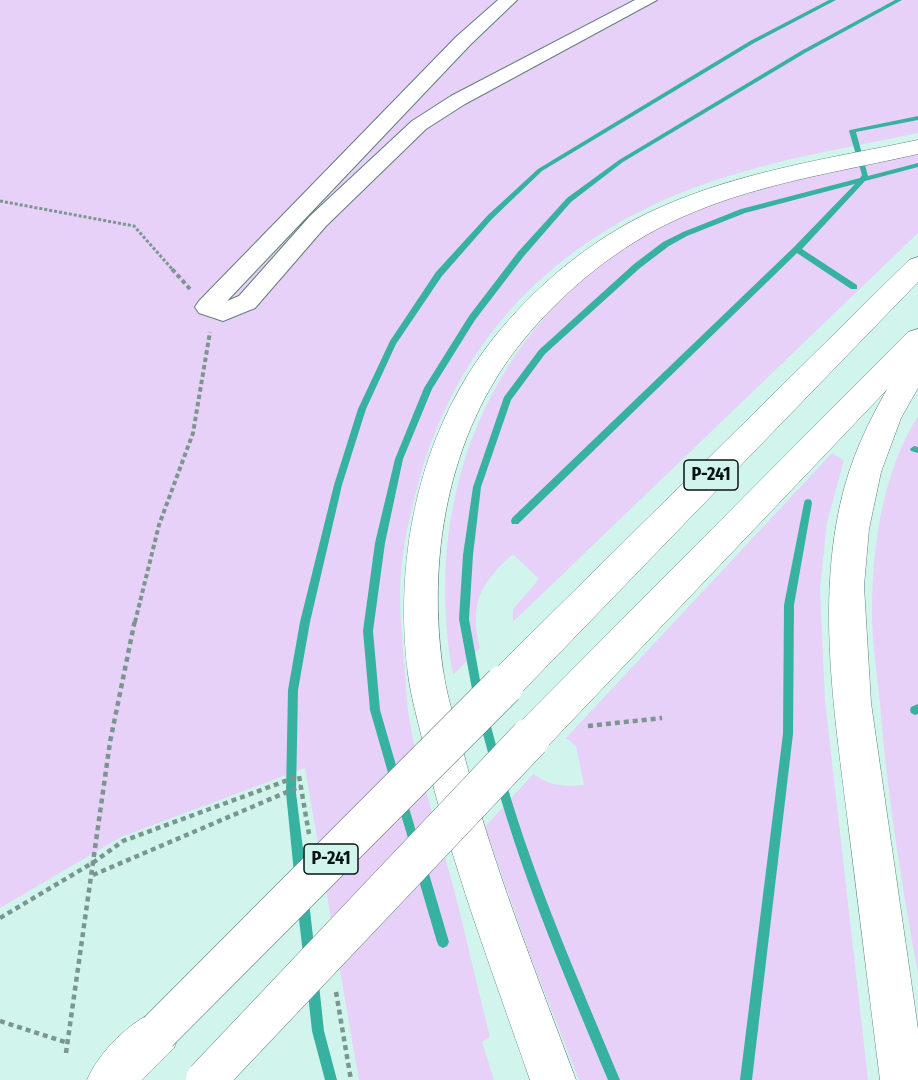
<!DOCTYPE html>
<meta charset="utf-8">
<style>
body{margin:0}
canvas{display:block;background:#d1f5ed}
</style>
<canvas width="918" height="1080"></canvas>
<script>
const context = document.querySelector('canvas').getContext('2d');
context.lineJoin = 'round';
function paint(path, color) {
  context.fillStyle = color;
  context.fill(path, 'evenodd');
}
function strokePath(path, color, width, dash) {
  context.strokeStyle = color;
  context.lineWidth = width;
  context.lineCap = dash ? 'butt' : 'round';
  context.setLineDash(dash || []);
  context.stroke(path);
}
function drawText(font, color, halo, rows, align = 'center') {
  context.font = font + ' "Fira Sans Condensed",sans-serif';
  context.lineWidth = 5;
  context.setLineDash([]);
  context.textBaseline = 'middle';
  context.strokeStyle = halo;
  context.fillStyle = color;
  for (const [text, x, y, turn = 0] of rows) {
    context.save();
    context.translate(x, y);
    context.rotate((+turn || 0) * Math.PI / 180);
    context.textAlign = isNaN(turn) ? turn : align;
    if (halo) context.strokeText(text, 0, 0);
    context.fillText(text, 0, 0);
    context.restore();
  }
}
paint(new Path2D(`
 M0 0H918V133C833 151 744 164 664 200 535 258 451 355 416 492 408 522 401 556 400 588 400 612 402 638 404 662 406 680 406 699 409 717 417 769 435 819 449 871 464 926 476 982 490 1037L482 1042 494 1080H359L305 768 121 837 0 908Z
 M918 154V233L513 622V609L539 579 513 554C480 583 469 604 480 648L453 675C419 488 497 309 669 222 746 183 834 171 918 154Z
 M918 416V974C902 885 887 795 880 704 877 671 871 637 872 604 873 541 884 470 918 416Z
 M832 453 844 460 827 522 820 589 825 700 868 1080H579L530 955 485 827 533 774C551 786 563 787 584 785L576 746 566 738Z`), '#e7d1f8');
paint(new Path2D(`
 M829 0H836L754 43 542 171 492 219 442 276 396 344 366 409 342 485 310 622 298 690 296 793 306 873 304 877 300 879 296 877 294 873 286 793 288 690 300 622 334 485 358 409 390 341 436 272 488 215 538 169 750 41Z
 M895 0H902L805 53 623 162 571 202 524 256 475 320 432 389 403 459 385 543 373 631 380 710 400 779 399 783 395 784 391 783 370 710 363 631 375 543 395 459 424 388 469 316 518 252 567 198 619 160 801 51Z
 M918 116V120L856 132 868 176 918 163V167L865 181 802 249 857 285V289H851L797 253 518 524H512L511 521 512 518 794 247 855 184 745 213 687 236 669 246 640 268 545 354 511 400 481 487 473 555 469 619 483 697 482 700 478 702 474 700 459 619 463 555 473 487 504 397 539 350 634 264 663 242 683 232 741 209 860 178 862 175 849 131 850 130Z
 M914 446 918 447V453L911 451 910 449Z
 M808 499 811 500 812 503 794 605 793 734 752 1080H740L783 734 784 605 804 503 805 500Z
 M918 704V714L915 715 911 713 910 710 911 707Z
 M484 714 488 716 489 719 500 760 499 764 495 765 491 764 490 760 479 719 480 716Z
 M501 777 505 778 506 782C536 885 579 981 620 1080H608C567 982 525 885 496 782L497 778Z
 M402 796 406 797 407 801 420 845 419 849 415 850 411 849 410 845 397 801 398 797Z
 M421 861 425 863 427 867 449 942 447 946 443 948 439 946 437 942 415 867 417 863Z
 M303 896 307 898 309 902 315 954 313 958 309 960 305 958 303 954 297 902 299 898Z
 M313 979 317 981 319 985 324 1031 337 1080H325L312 1031 307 985 309 981Z`), '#37b2a0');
const minor = new Path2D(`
 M498 0H517L470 45 227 301 239 296 310 216 412 121 451 96 635 0H657L465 104 426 129 326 226 255 308 223 321 199 313 195 307 199 301 456 37Z`);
const major = new Path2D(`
 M918 140V154C838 172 755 184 680 218 619 245 563 291 521 343 447 435 426 561 444 676 448 700 456 724 462 747 491 861 535 970 576 1080H530C492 970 450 861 424 748 419 723 411 699 408 674 393 552 421 424 501 329 544 278 599 234 661 207 742 171 832 158 918 140Z
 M918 351V388L901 418 881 472 869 529 864 586 871 703 918 1029V1080H880C869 994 859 909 848 823 834 708 813 585 849 472 863 429 885 392 908 354Z`);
const highway = new Path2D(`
 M918 257V282L517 697 504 702 491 697 486 685 491 673 909 260Z
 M918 329V357L543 751 530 756 517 751 511 738 517 725 908 332Z
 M158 1010 174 1016 180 1032 174 1048 142 1080H87C99 1052 130 1021 158 1010Z`);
strokePath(minor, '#60807a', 2);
strokePath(major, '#60807a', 1);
strokePath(highway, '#60807a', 1);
strokePath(new Path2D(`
 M0 201 134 226 173 270`), '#7b9690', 3, [3, 2]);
strokePath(new Path2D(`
 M172 269 190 289
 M135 622 159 525 193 433 210 332`), '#7b9690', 4, [4.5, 3]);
strokePath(new Path2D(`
 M588 726 662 718
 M93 875 301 786
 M0 918 94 862 123 841 299 776 309 834
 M336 992 351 1080
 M0 1021 68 1043
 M66 1053 110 742 135 620`), '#7b9690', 4.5, [5, 4]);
paint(minor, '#fff');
paint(major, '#fff');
paint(highway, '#fff');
const highwayBridge = new Path2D(`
 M158 1032 504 685
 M206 1080 530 738`);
strokePath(highwayBridge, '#60807a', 41, []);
strokePath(highwayBridge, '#fff', 40);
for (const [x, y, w] of [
 [711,475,54],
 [331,859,54]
]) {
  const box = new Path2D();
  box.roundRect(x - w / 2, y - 15, w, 30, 4.5);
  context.fillStyle = '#d1f5ed';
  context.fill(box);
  strokePath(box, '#071411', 1.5);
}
drawText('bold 18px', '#071411', null, [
 ["Р-241",711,475],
 ["Р-241",331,859]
]);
</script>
